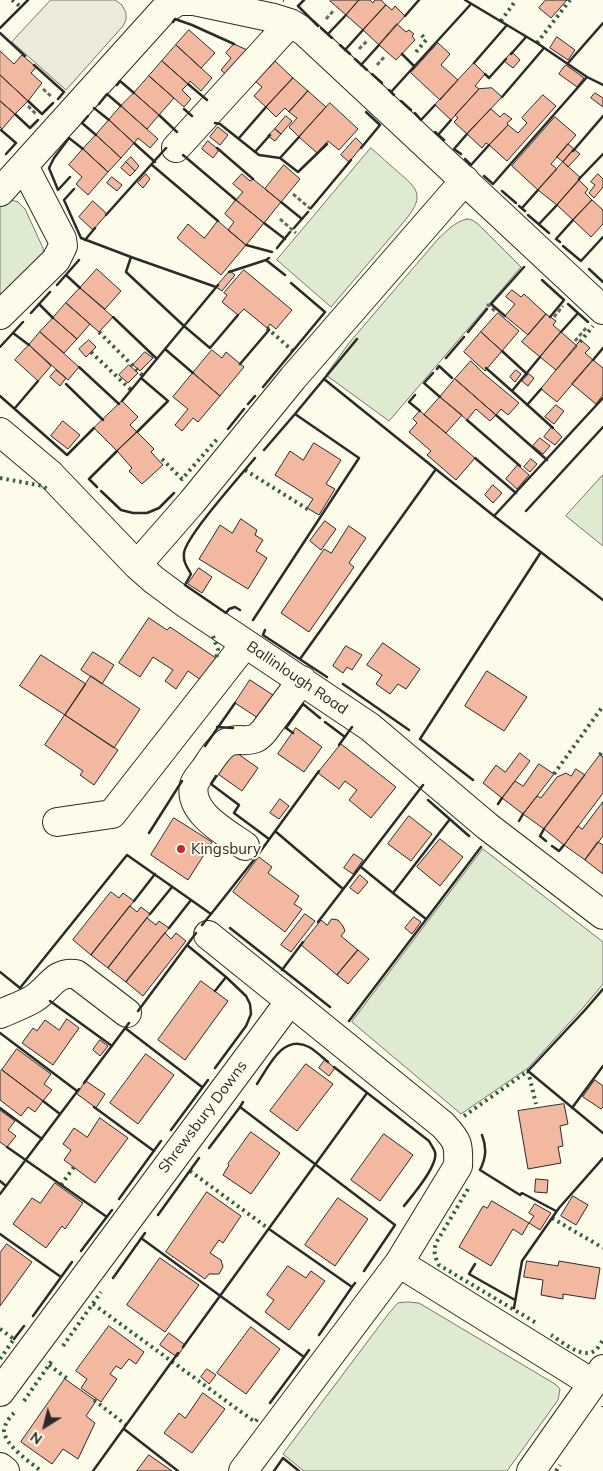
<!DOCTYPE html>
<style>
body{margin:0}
#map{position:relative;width:603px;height:1471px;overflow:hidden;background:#fdfbea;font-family:Mulish,sans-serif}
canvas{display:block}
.north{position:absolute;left:20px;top:1401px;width:50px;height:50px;-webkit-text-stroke:4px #fdfbea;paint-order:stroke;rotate:216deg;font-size:14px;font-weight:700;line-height:20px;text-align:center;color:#2b2b2b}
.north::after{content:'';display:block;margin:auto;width:18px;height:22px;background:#2b2b2b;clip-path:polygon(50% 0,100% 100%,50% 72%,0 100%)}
</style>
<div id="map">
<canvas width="603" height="1471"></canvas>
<div class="north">N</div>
</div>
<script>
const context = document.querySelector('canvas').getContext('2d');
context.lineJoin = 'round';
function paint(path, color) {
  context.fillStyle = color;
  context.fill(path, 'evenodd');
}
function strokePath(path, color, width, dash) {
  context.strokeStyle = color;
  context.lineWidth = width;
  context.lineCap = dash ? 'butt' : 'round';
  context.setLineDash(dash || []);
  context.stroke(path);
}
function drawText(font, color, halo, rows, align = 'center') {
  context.font = font + ' Mulish,sans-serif';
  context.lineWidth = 4;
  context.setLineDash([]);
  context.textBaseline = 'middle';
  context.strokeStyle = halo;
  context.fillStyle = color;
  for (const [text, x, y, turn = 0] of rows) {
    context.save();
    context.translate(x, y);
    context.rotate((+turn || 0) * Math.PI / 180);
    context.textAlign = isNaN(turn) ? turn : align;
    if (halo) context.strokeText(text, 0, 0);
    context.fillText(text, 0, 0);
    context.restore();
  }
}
const green = new Path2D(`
 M371 148C380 156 389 164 398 172 417 188 425 195 407 218L331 307 277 260Z
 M11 200 18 202 25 209 43 248 44 255 0 303V206Z
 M467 219 472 220 478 224 521 267 389 421 326 375 349 343 438 239C447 231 454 222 467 219Z
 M603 475V546L566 516Z
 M483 849 603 942V984L583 1008 528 1068 461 1114 352 1022Z
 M408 1302 419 1303 555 1384 560 1389 558 1400 507 1471H304L283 1454 389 1313 398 1303Z`);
paint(green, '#deebd1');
strokePath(green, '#74746e', 1);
const parking = new Path2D(`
 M51 0H115L122 5 126 13V20L123 26 66 90 12 42Z`);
paint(parking, '#eceadb');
strokePath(parking, '#74746e', 1);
const building = new Path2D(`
 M331 0H359L346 15 330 1Z
 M359 0H370L373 3 375 0H381L386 5 363 30 346 15Z
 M546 0H567L551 18 539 8Z
 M386 5 392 10 395 6 405 16 379 45 363 30Z
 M397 24 406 32 409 30 414 34 412 36 415 40 396 60 379 45Z
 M189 30 215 53 201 68 176 45Z
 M557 37 575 50 568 60 550 48Z
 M438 43 450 54 441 65 458 80 440 100 411 73Z
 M234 44 256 54 233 81 221 70 231 58 226 53Z
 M176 45 212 78 201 91 190 81 188 84 162 61Z
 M0 51 14 64 22 55 36 67 31 73 42 83 28 101 0 75Z
 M512 52 520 60 513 68 504 61Z
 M162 61 188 84 182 90 191 99 184 107 149 76Z
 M261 61 269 68 275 61 293 78 266 107 254 96 262 87 248 75Z
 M474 63 485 74 475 86 479 89 451 120 435 105Z
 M566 65 584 78 577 87 559 74Z
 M0 75 28 101 15 114 0 101Z
 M149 76 174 98 159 115 134 93Z
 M293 78 308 91 289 112 285 108 276 117 266 107Z
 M492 88 502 97 467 134 454 122 458 118 455 115 479 89Z
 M308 91 326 107 299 137 289 127 297 118 289 112Z
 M134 93 159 115 147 129 121 106Z
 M595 93 603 98V107L591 98Z
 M543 95 556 106 507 161 489 145 508 125 518 133 527 123 522 118Z
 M0 101 15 114 2 129 0 127Z
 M330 103 358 129 339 150 328 141 317 153 299 137Z
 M121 106 158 139 150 148 138 138 134 143 109 120Z
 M491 109 500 117 504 113 512 119 507 123 508 125 489 145 486 143 482 148 467 134Z
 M286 116 292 121 281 134 275 129Z
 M555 117 576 135 551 164 557 169 538 190 512 166Z
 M109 120 134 143 121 158 96 135Z
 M218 127 228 135 220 145 210 137Z
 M275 129 281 134 275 141 268 136Z
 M96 135 121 158 108 172 83 149Z
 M356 138 363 145 349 162 341 155Z
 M208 141 219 150 213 158 202 149Z
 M568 144 574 149 563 162 557 157Z
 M83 149 108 172 88 195 76 184 82 177 69 165Z
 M574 149 580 154 568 167 563 162Z
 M131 157 139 166 135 171 126 162Z
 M126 162 135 171 130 176 121 168Z
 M563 162 581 178 557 205 538 190Z
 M284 165 300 179 281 202 265 189Z
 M146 174 150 179 143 188 138 183Z
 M242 174 250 181 253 179 281 202 264 223 236 200 243 192 233 184Z
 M598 174 603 179V187L594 198 589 193 595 185 591 182Z
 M112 177 122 185 117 191 107 183Z
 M579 180 588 189 585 193 592 200 573 220 557 205Z
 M236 200 264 223 246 245 228 230 234 222 225 214Z
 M592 200 603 210V224L591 237 573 220Z
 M93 201 107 214 93 230 79 217Z
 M218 221 246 245 221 275 177 238 188 224 204 238Z
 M97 269 121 291 105 309 80 288Z
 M244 270 292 310 276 329 270 324 267 328 244 309 238 315 222 302 227 295 224 293Z
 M230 271 235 275 222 291 216 287Z
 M80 288 113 317 99 332 66 303Z
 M512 290 521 297 524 294 546 314 528 335 505 316 515 304 506 297Z
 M66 303 90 324 77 339 53 318Z
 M498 313 519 331 502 351 481 332Z
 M546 314 556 321 553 325 561 332 540 357 522 342Z
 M53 318 77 339 64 353 40 332Z
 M40 332 79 367 68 380 29 345Z
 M481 332 502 351 485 371 464 352Z
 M561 332 577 346 556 370 540 357Z
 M89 340 96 347 86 357 79 349Z
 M581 340 590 348 585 353 593 360 557 402 541 389Z
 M29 345 51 366 38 381 15 360Z
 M212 350 222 358 226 352 244 367 220 396 193 373Z
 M145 352 153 358 140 371 133 365Z
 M593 360 603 368V395L596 404 572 384Z
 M471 361 483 373 519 403 508 415 501 409 496 415 455 379Z
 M129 365 138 373 128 383 119 375Z
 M56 370 66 378 60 386 50 377Z
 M516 370 521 374 515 382 510 377Z
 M193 373 220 396 198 422 193 418 182 431 175 425 188 409 173 397Z
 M529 374 534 378 528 386 522 381Z
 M455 379 496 415 490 421 476 409 467 420 440 397Z
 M440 397 462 415 446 433 424 415Z
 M122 401 138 417 130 425 137 432 117 451 94 428Z
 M556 405 564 411 554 424 545 417Z
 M420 411 475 458 456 480 427 455 431 451 409 432 417 423 413 419Z
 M63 421 80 435 68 449 51 436Z
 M552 427 562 437 555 445 544 437Z
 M137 432 154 449 151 452 163 465 142 484 129 471 132 468 117 451Z
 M540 438 550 446 543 454 533 446Z
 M314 443 341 460 326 484 335 489 319 515 307 508 313 499 275 475 290 451 303 460Z
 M531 459 537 464 530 472 524 467Z
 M518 465 529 475 517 489 506 479Z
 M493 485 502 493 493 503 485 495Z
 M241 519 257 530 255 535 263 540 256 551 267 558 248 589 199 559 220 525 232 533Z
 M325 521 336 529 321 550 310 541Z
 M349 526 366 538 349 563 354 567 309 632 281 613 324 549 331 553Z
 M199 568 212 577 202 593 188 584Z
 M149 618 167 630 170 627 216 658 201 680 188 671 176 689 165 681 173 670 153 657 140 677 119 663Z
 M383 643 420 669 406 689 398 684 390 694 376 684 382 675 367 665Z
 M346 646 362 655 352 670 347 667 343 673 333 666Z
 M93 652 114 665 102 684 81 670Z
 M41 655 86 684 65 715 20 686Z
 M487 671 527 697 504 731 465 706Z
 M91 676 140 709 114 748 65 715Z
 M250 680 273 695 258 718 235 703Z
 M65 715 118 750 94 785 80 775 83 771 45 745Z
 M296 728 322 747 304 772 278 754Z
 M341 744 396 787 371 818 349 800 357 790 345 781 339 789 318 773Z
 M234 751 258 768 242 791 218 774Z
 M520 753 530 761 502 798 483 783 496 765 505 772Z
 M600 755 603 757V793L564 845 544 829Z
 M539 764 554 774 523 814 502 798 515 781 523 786Z
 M576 769 585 775 544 829 523 814 537 796 541 798 557 777 566 773 571 776Z
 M280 799 289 806 279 819 270 813Z
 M603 802V836L585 860 564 845 578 826 582 829Z
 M409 816 432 834 411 861 388 844Z
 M174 818 212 842 188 880 151 855Z
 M440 839 463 857 440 886 417 867Z
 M598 842 603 845V874L585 860Z
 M354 854 363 860 353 874 344 868Z
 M259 857 272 867 268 873 299 896 294 904 302 909 285 932 233 892Z
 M360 875 368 882 358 894 350 888Z
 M111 892 119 898 123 893 134 901 91 955 73 940Z
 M130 906 137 912 141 907 150 914 108 968 91 955Z
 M305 914 315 921 291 952 281 945Z
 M414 917 421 922 412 934 405 928Z
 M147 918 156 925 159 921 169 928 126 982 108 968Z
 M332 919 338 920 343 926 345 931 341 936 358 950 337 975 301 945 321 920 327 925Z
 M165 933 171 939 176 933 186 941 143 996 126 982Z
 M358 950 369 959 348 984 337 975Z
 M201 981 228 1001 185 1060 158 1040Z
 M67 1019 79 1028 53 1065 22 1043 33 1028 37 1031 45 1020 59 1030Z
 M100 1040 108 1046 100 1056 93 1050Z
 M17 1049 51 1074 44 1084 52 1090 43 1101 2 1070Z
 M146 1054 174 1075 138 1124 110 1103Z
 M325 1060 335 1068 329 1076 319 1068Z
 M306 1064 333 1084 297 1131 270 1111Z
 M2 1070 43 1101 35 1112 28 1107 21 1116 0 1100V1072Z
 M595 1080 603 1086V1107L601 1109 583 1097Z
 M86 1081 105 1094 96 1108 77 1094Z
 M564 1104 568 1124 560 1126 563 1146 558 1147 561 1163 528 1169 518 1111Z
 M0 1110 15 1121 8 1130 16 1136 7 1147 0 1142Z
 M100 1118 128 1138 95 1183 64 1160 71 1150 63 1144 74 1128 87 1137Z
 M251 1132 280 1153 251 1194 223 1175 229 1165 228 1164Z
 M384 1134 413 1155 380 1201 351 1180Z
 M536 1179 548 1180 547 1193 535 1192Z
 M55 1183 83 1203 65 1229 62 1226 46 1248 13 1224 32 1198 40 1203Z
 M207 1192 241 1216 223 1243 219 1240 210 1253 221 1260 223 1267 219 1274H209L205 1279 166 1252Z
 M573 1196 588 1205 576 1225 561 1216Z
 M338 1198 368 1219 335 1266 305 1245Z
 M492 1201 529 1223 522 1235 513 1229 491 1266 459 1247 483 1206 487 1208Z
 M535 1204 551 1213 540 1230 529 1223 534 1216 529 1213Z
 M7 1244 32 1262 0 1306V1253Z
 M160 1258 199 1285 165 1332 127 1305Z
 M527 1261 558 1266 559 1261 600 1268 595 1299 563 1294V1299L541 1295 543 1280 524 1277Z
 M288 1266 306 1278 311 1271 325 1281 289 1330 265 1312 274 1300 267 1295Z
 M109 1326 144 1352 136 1364 129 1359 121 1369 116 1366 110 1374 117 1379 101 1402 81 1388 87 1379 76 1371Z
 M251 1327 280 1349 246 1394 217 1373Z
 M169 1333 185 1345 177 1357 160 1345Z
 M207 1369 216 1375 209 1384 201 1377Z
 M65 1379 96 1401 86 1416 95 1423 78 1459 63 1449 52 1464 21 1442Z
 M203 1393 225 1409 192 1453 164 1433 179 1413 185 1418Z
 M149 1455 172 1471H137Z`);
paint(building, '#f2b8a0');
strokePath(building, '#2b2b2b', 1);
const minor = new Path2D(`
 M176 148 290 23
 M0 192 163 11 178 1H194L274 18 290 23 305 32 603 310
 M0 315 56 260 63 246 62 239 24 166
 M0 432 50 474 137 565 154 580 185 603 370 727 487 826 603 915
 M137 565 192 502 293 378 465 180
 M57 822 112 814 245 644
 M245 846C227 833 188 813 194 785 195 780 201 774 204 770 211 760 217 749 226 743 237 737 247 743 256 738 259 737 262 733 264 731L302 680
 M208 935 290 1001
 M0 1014C11 1009 23 1005 33 999 50 989 54 971 76 974L127 1013
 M399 1263 592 1383
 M0 1392 290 1001 443 1125C458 1141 459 1144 458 1166L399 1263 243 1471
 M0 1467 5 1471
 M531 1471 603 1369`);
strokePath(minor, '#2b2b2b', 30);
strokePath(new Path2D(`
 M326 19 334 10
 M359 49 367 41
 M377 65 385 56
 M43 89 52 97
 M28 106 36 114
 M293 194 313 211
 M280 219 296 233
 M487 304 496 312
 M554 317 563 306
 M575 341 586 328`), '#6a6964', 3, [4, 2.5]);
strokePath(minor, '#fdfbea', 28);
strokePath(new Path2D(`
 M12 0 21 7
 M283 0H284
 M501 21 516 0
 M537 43 570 0
 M416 52 426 40 420 33
 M267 328 293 351
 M99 332 143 376
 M580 342 593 326
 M91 352 131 390
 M162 459 182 479 218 438
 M245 470 309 510
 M0 478 43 486 48 490
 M213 636 218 650 216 658
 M600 755 603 750
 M554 774 603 706
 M464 1116 528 1071 536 1104
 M190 1171 269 1229
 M61 1185 74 1167
 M468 1189 436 1243C433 1252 435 1257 439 1265L538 1324
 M552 1218 603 1248
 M93 1304 255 1422 259 1417
 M0 1329 14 1339 0 1359
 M551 1335C561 1341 579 1357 592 1352 597 1351 600 1344 603 1340
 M63 1346 101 1292
 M49 1365 69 1380
 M94 1400 126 1425
 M24 1401 53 1359
 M603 1406V1407
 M14 1413C10 1417 5 1423 4 1430 4 1445 30 1462 41 1471
 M556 1471 560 1465`), '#34623c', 4, [2.5, 4]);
strokePath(new Path2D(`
 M304 0 298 6 318 26
 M465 0 537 43 587 77 603 85
 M405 16 419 0
 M173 22 175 19 192 25 234 44
 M0 28 28 0
 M321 28 332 38
 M0 33 25 56
 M328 34 346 15
 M340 45 350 54
 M345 50 363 30
 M402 54 414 66
 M511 54 526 37
 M355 59 367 70
 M474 63 507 25 505 24
 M568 63 603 23
 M34 65 64 92 58 99
 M361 65 379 45
 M372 74 382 83
 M485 74 489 78 506 59
 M188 84 207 100
 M117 85 120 81 134 93
 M389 90 394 95
 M391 92 471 4
 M502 97 544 48
 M28 101 42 114 53 103
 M401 101 411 110
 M99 104 107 94 121 106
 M94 108 109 120
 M184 109 192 116
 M415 113 421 120 435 105
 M15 114 30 128 38 120
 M159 115 177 132
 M88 116 82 123 96 135
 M215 123 220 124 259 155 280 158 298 172 327 144
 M1 130 16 143 6 154
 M435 132 444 140
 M438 135 451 120
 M239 138 266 107
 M134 143 155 162
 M217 148 253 179
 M361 148 380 125 366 112
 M573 151 603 116
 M255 152 270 135
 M461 154 454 149 467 134
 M183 155 236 200
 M280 158 299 137
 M465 159 471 165 489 145
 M152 165 218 221
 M484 176 493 184 587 77
 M70 177 58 190 49 168 54 158 69 138 83 149
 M579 179 603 154
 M74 189 64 200 81 238 131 257 126 272 184 326 210 348 238 315
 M502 191 516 203
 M281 202 302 219
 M519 206 525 211
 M311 208 351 160
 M522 208 538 190
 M106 215 166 148
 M528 215 549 233
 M264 223 285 239
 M539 224 557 205
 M294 228 308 212
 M85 240 95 228
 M560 242 556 239 573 220
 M246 245 272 252
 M563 246 581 261 603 237
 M277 248 290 232
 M131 257 216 287
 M269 258 266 260 285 275
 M589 269 603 282
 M229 272 266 260
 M66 275 80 288
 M542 280 564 300 550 317
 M57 285 79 260
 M39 304 53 318
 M31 313 50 292
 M578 313 588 322
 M505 316 491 304 524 267
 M113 317 157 359
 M468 332 487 309
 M561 332 578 313 568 304
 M13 333 29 345
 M0 347 23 322
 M165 349 193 373
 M502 351 527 374
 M540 357 512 391 553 428
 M446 358 464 337
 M593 360 603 348
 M240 364 269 330
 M79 367 119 404
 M486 368 512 391
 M437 369 439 366 452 378
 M433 373 424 383 440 397
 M324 379 494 516 603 600
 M66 384 103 420
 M263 387 325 312 291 283
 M415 395 409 402 420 411
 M0 396 67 455 94 428
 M122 401 218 285
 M248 404 255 396
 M527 405 541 389
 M15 408 38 381
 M295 414 357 339
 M496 415 547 460
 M467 420 520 466
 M228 429 244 409
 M137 432 168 401 141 378
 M475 458 516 493
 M97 487 89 479 117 451
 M101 491 121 510 133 513H147L159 508 174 493
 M526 511 603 427
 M494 516 603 398
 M240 610 235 607 229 609 226 613 185 585 191 574C187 567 183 562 184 553 186 536 242 474 255 458
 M253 620 359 458 295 414 264 450
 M265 630 263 635 327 677
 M300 659 436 469
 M343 684 409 730
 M325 722 345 737
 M217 727 233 728
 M293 733 286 728 303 704 320 718
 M339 745 352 727
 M205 746 235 703
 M216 776 211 784 239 805 234 813 269 839
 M473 780 420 739 541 552
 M428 800 469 836
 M498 804 502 798
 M519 821 523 814
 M544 829 540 836 546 841
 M275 831 343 889
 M149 833 182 781
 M552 846 559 851 564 845
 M361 867 393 893 450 819
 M393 893 426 919
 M134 901 155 874
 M150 914 172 887
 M211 914 257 856 319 771
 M318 922 423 785
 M169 928 191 900
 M230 928 330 1007
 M187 945 226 977 246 996 250 1004 251 1014 246 1026 215 1068
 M282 970 303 942
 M0 972 20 988 127 855 211 914 202 925
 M603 989 585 1010 528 1071 603 1133
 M215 991 226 977
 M50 1001 112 1046
 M138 1011 196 933
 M349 1021 481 847
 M125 1028 202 1087
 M0 1033 77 1091
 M334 1067 429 1141C431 1145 434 1149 435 1152 439 1165 412 1196 404 1206
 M84 1083 129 1023
 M257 1084C269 1066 283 1033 309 1047 316 1051 322 1057 328 1062
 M43 1101 60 1114
 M243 1102 240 1107 395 1225 364 1271
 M94 1107 154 1151
 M0 1108 42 1139
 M572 1108 603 1066
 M171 1130 208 1080
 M482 1135C487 1148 486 1158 480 1170L520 1195 522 1193 556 1211
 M7 1147 107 1217
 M209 1148 240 1107
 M0 1181 6 1186
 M0 1194 79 1089
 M119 1199 161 1141
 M158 1215 199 1158
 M269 1229 352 1287 355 1283
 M0 1234 61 1277
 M141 1238 304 1357 309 1350
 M81 1251 112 1210
 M475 1264 469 1274 515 1300
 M113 1278 145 1233
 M514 1308 522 1261 559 1208 603 1158
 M33 1316 72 1262
 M319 1335 352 1287
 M14 1339 24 1326
 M183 1347 367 1093
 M270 1403 304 1357
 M124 1429 178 1471
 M93 1471 178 1353
 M274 1471 283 1458 299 1471`), '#2b2b2b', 2.5);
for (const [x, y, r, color] of [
 [181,849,5,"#c62828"]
]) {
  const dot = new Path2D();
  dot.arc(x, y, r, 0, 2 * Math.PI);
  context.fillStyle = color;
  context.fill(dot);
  strokePath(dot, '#fdfbea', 2);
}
drawText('15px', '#2b2b2b', '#fdfbea', [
 ["Ballinlough Road",297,678,34],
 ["Shrewsbury Downs",203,1117,-53]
]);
drawText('15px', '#2b2b2b', '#fdfbea', [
 ["Kingsbury",191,849]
], 'left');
</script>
